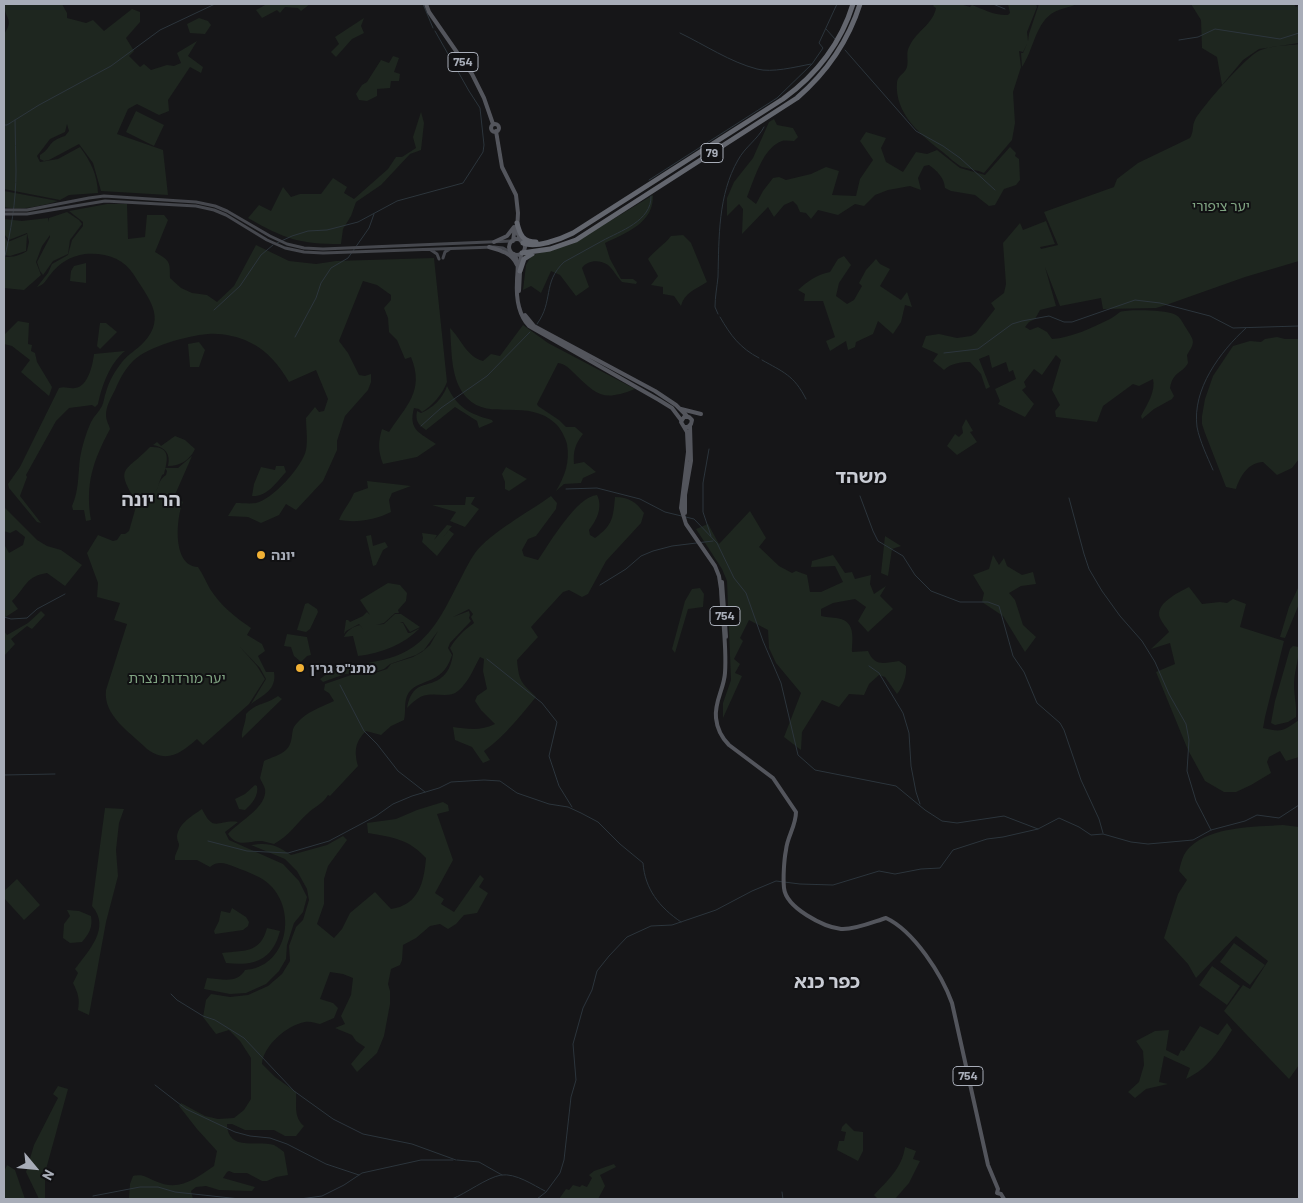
<!DOCTYPE html>
<meta charset="utf-8">
<style>
body{margin:0}
#map{position:relative;width:1303px;height:1203px;overflow:hidden;background:#161618;font-family:Barlow,sans-serif}
canvas{display:block}
.frame{position:absolute;inset:0;border:5px solid #a8adb8;pointer-events:none}
.north{position:absolute;left:10px;top:1143px;width:50px;height:50px;-webkit-text-stroke:4px #111113;paint-order:stroke;rotate:118deg;font-size:14px;font-weight:700;line-height:20px;text-align:center;color:#a8adb8}
.north::after{content:'';display:block;margin:auto;width:18px;height:22px;background:#a8adb8;clip-path:polygon(50% 0,100% 100%,50% 72%,0 100%)}
</style>
<div id="map">
<canvas width="1303" height="1203"></canvas>
<div class="frame"></div>
<div class="north">N</div>
</div>
<script>
const context = document.querySelector('canvas').getContext('2d');
context.lineJoin = 'round';
function paint(path, color) {
  context.fillStyle = color;
  context.fill(path, 'evenodd');
}
function strokePath(path, color, width, dash) {
  context.strokeStyle = color;
  context.lineWidth = width;
  context.lineCap = dash ? 'butt' : 'round';
  context.setLineDash(dash || []);
  context.stroke(path);
}
function drawText(font, color, halo, rows, align = 'center') {
  context.font = font + ' Barlow,"Noto Sans Hebrew",sans-serif';
  context.lineWidth = 4;
  context.setLineDash([]);
  context.textBaseline = 'middle';
  context.strokeStyle = halo;
  context.fillStyle = color;
  for (const [text, x, y, turn = 0] of rows) {
    context.save();
    context.translate(x, y);
    context.rotate((+turn || 0) * Math.PI / 180);
    context.textAlign = isNaN(turn) ? turn : align;
    if (halo) context.strokeText(text, 0, 0);
    context.fillText(text, 0, 0);
    context.restore();
  }
}
paint(new Path2D(`
 M4 4H62L67 13V18L86 23 93 20 104 31 132 9 140 12V22L126 38 134 51 129 56 140 67 144 64 151 70 167 65 174 66 181 63 177 53 197 41 188 56 203 67 201 73 190 67 168 100 169 111 159 115 137 104 128 109 117 134 163 150 168 195 101 191 93 163 79 144 49 160 44 161 40 159V155C53 147 46 142 65 136L69 131 67 124 65 132 50 139 37 156 40 162 58 159 80 147C91 162 97 174 98 193L69 195 60 200 4 189V34C15 19 4 18 4 4Z
 M267 4H310L301 11 298 8 285 7 280 13 277 10 262 18 256 10Z
 M935 4H960L970 7 972 5C983 9 995 16 1008 15L1010 13 1008 4H1036L1037 7 1027 32 1028 41 1029 34 1039 4H1077C1069 8 1060 8 1051 14 1035 26 1033 51 1022 67L1021 53H1023L1027 44 1023 52 1019 51 1021 67 1013 92 1015 123 1012 140 984 173C977 170 969 169 962 167 956 164 949 157 944 153 922 136 894 114 897 82 898 75 905 74 907 67 909 59 905 53 910 45 917 31 933 24 936 8L933 6Z
 M1191 4H1294L1296 7 1299 5V43L1259 49 1243 60 1222 85 1217 57 1202 48 1201 20Z
 M199 18 208 21 211 25 205 34 190 33 187 24Z
 M364 18 361 26 364 33 352 39 336 57 331 52 339 44 335 37Z
 M1299 44V261L1245 277 1166 305 1156 308 1103 309 1101 298 1060 306 1045 267 1056 306 1040 310 1035 319 1029 322 1025 327 1030 330 1038 327 1047 332 1052 339C1071 338 1094 327 1110 319 1114 317 1117 314 1120 312 1127 309 1166 310 1174 314 1181 317 1182 322 1186 328 1194 341 1196 341 1187 355L1188 363C1182 374 1173 371 1170 388L1174 396 1172 399 1154 409 1142 419 1141 416C1147 405 1156 391 1153 379L1139 386 1133 384 1103 406 1097 422 1056 417 1055 411 1060 405 1052 390 1061 360 1056 355 1042 375 1034 369 1024 382 1026 387 1022 390 1034 404 1025 417 998 404 1000 401 995 389 1016 379 1013 370 1009 372 1006 362 992 368 989 355 979 359 990 387 986 389 981 374 970 362C961 362 951 363 944 370L933 361 938 354 922 347 926 336 939 334 957 338 971 336 976 333 995 309 991 303 1004 293 1006 284 1003 243 1020 223 1023 230 1046 221 1055 244 1040 247 1041 249 1058 245 1044 212 1114 187 1117 179 1138 163 1190 138C1194 132 1192 125 1195 120 1202 107 1248 54 1261 50 1272 45 1287 46 1299 44Z
 M393 56 399 58 394 72 400 74 399 81H391L390 88 377 89V96L367 101 359 100 356 94 362 85 367 82 381 60 389 63Z
 M136 111 164 125 154 146 126 132Z
 M421 112 424 123 421 150 410 154 381 185 356 202 351 216 343 229 341 244C299 244 285 239 248 218L259 205 271 211 283 187 291 197 300 194H321L333 178 347 187 344 193 354 199 388 169 396 157H402L416 148 413 137Z
 M774 119 777 125 793 128 798 137 794 141C790 141 785 140 782 141 763 147 754 180 747 197L756 204 763 191 773 178 779 177 786 180 811 174 826 167 839 171 832 195 856 196 860 179 873 160 860 141 866 132 886 138 881 148 886 162 903 172 916 152 927 154 937 150 960 168 985 175 1010 147 1016 153 1015 156 1019 159 1020 180 1016 185 1004 189 995 205 989 206 975 195 951 191 945 188C944 177 937 171 929 165L924 166 918 178 921 190 910 186 888 190 875 195 864 206 855 204 838 215 818 210 811 219 806 213 800 212 797 205 793 201 784 205 774 217 768 207 742 234 743 209 739 204 727 216V198L734 182 753 158 769 122Z
 M4 191 58 201C41 206 21 211 4 207Z
 M653 195C654 223 626 233 605 243L610 259 621 279H633L637 282 636 284 622 282C617 277 613 269 608 265 600 259 587 260 582 268L589 287 576 296 560 275 551 271 541 293 531 286 523 290 526 265 530 258 536 254 572 244Z
 M107 204H127L128 239 145 237 147 215H164L168 220 155 252C170 261 170 261 170 278L181 288 192 293 207 295 217 302 234 286 256 245 289 261 316 264 336 261 434 258 447 382C442 395 433 405 422 412L419 409 414 408C408 430 420 433 436 444L417 457 383 464C378 451 378 442 382 429L389 432C406 406 425 391 411 357L405 359 397 340 389 332 388 318 384 308 391 300V295L377 285 363 281 339 341 348 353 359 375 365 376 371 374V382L368 390 345 416 337 441V450L323 481 296 510 286 504 279 515 261 523 248 517 228 516 236 503C242 503 250 504 256 503 272 500 303 466 306 450 308 440 306 428 306 418L315 407 319 412 324 411 328 399 316 370 289 382C279 365 267 350 249 342 237 336 221 333 208 334 186 336 149 346 133 361 125 369 119 380 115 390 111 398 106 406 106 415 106 421 109 424 110 429 93 461 85 484 91 520L86 521 84 510H73L72 506C79 491 78 474 80 458 82 446 86 433 91 422 94 416 99 412 102 406 104 402 104 397 106 392 109 381 115 371 122 362 128 354 138 349 144 342 167 317 148 298 134 275 124 258 104 252 85 254 71 256 59 263 50 275 46 280 44 285 37 287L48 273 52 264 68 255 72 240 83 226V222L69 211Z
 M67 212 79 220 82 224 70 240 68 254 53 261 43 275 40 271 37 262 50 237V235L42 246 36 262 41 275 24 290 4 288V257C13 257 19 256 27 251L29 242 27 233 9 240 4 234V219L22 221 48 218 49 222V218Z
 M27 234 26 251 10 256 4 255V236L8 242Z
 M683 235 691 243 707 282C696 289 684 293 681 306L674 296 663 294V287L651 285 658 276 648 259C655 250 664 245 671 236Z
 M844 256 851 265 839 283 836 296 847 304 854 300 862 286 859 283 866 270 876 259 880 264 890 269 880 286 901 300 907 292 912 307 905 305 901 322 893 334 878 321 873 334 856 342 855 347 848 350 846 341 830 351 826 341 835 337 823 301H804L805 294 798 290C808 281 816 275 830 272L838 259Z
 M86 263V283L70 281 71 271 74 266Z
 M18 321 29 323 28 344 32 345 31 351 35 353 37 362 52 387 49 396 21 372 30 360 12 346 4 344V335Z
 M100 323H106L117 332 100 349 97 346Z
 M523 325 548 343 635 389C602 402 597 395 574 373 569 368 565 364 558 363L537 404 538 406 559 420 566 427H575L583 434C575 444 573 452 574 464L584 462 596 472 583 478 581 483 564 484 556 491C565 476 570 462 567 444 565 437 561 429 556 424 528 397 490 422 467 398 450 380 452 351 450 328 462 340 466 356 483 361L491 354 500 356Z
 M1277 337 1285 339H1299V459L1292 468 1277 475 1263 462C1249 462 1240 476 1236 489L1226 487 1205 433 1202 424V416L1205 399 1213 376 1233 346 1250 341 1261 342 1265 339Z
 M199 342 205 350 199 367H190L188 344Z
 M125 351C110 363 102 385 98 404L95 407 92 405 69 408 56 421 26 475 27 477 20 496 41 523 37 522 9 488 8 484 20 467 59 388C65 386 69 389 75 388 88 387 93 364 94 354Z
 M447 386C457 407 469 414 492 420L493 422 479 428 477 421 455 407 426 430C418 425 415 420 417 411L421 413C433 408 443 398 447 386Z
 M966 419 973 431 970 432 977 442 957 455 947 446 955 434 959 437 963 433 962 427Z
 M175 436 185 440 195 449C190 460 180 466 168 466 171 454 165 447 153 445L157 442 161 446Z
 M150 447C171 446 168 459 164 474L162 475 155 494C158 487 159 479 166 475L167 471 165 468H178L192 456 174 497 183 502C176 518 172 566 198 567 203 574 206 582 210 589 221 606 235 617 251 628L247 635 262 644 265 651 258 656 266 672H274C277 690 263 695 251 704L266 679 260 668 240 647 257 666 265 679 249 704 203 745 197 739C181 753 167 764 147 749 130 732 103 716 106 690L127 624 114 620 120 603 97 597 98 583 87 553 98 535 113 541 117 540 121 534H125L129 531 137 503C114 466 125 473 150 447Z
 M276 466H284L286 472C277 482 267 497 252 496L254 484 261 467 275 470Z
 M506 467 527 479 509 491 505 489V482L502 474Z
 M367 481 411 486 392 493 389 500 391 512C375 520 357 523 339 520 343 510 350 503 354 493L368 488Z
 M597 495C603 507 597 520 589 530L590 535 595 538C613 525 613 518 615 497 629 497 636 502 644 513L641 523 606 561 588 594 582 597 569 590 563 592 531 627 538 637 517 660C519 682 521 682 536 697 519 717 506 735 484 751L490 760 483 763 472 747 455 740 453 727C467 729 482 731 495 724L481 710 475 701 477 696 487 689 483 671 484 659 480 657C474 668 468 683 458 691 450 698 438 693 427 695 419 696 413 702 407 708 413 676 432 691 446 673 450 668 452 661 453 654L450 648C456 638 464 630 474 623L471 617 473 614 469 609 453 617 469 611 470 615 469 618 471 621 450 643 448 648 452 655C442 688 415 677 407 696 404 703 406 712 404 720L391 726 381 735 366 731C355 742 354 751 358 766L330 796 328 795C323 804 314 807 307 814 295 825 290 835 274 844 270 843 266 842 262 841 250 840 238 849 228 834 238 822 268 807 265 789 264 785 261 781 260 778L264 761C274 756 288 754 291 741 293 734 291 729 297 723 306 712 321 707 334 701L329 693 324 690 325 684 351 675H367L378 672 387 669 391 664 413 657 422 652 430 645 438 631 424 650 416 655 390 664 384 669 375 672 345 674 323 682 320 679C345 659 384 668 413 647 437 630 448 602 462 576 466 568 470 560 475 553 491 532 529 512 551 496L557 503 556 509 536 536 528 539 522 550 524 556 538 560C549 544 577 496 597 495Z
 M466 497H475L471 504 479 509 465 527 450 521 456 512 432 505H465Z
 M4 507 37 540 47 546 61 550 82 565 65 586 47 573C26 576 26 587 12 601L18 609 4 618V544L9 553 23 545 25 537 16 530 10 533 4 531Z
 M750 511 766 538 759 547 779 566 792 573 796 571 807 575 810 592H821L843 582 835 566 811 567 812 561 833 555 845 573 852 572 855 579 871 575 870 584 874 594 886 586 880 596 893 609 868 632 858 621 866 607 855 599 833 603 821 609V616C828 618 835 617 841 619 856 624 852 640 852 652L868 651C875 667 884 663 899 661L906 666C907 675 903 687 897 694L885 677 879 675 869 684 864 695 849 694 839 707 822 700 802 732 801 750 784 737 801 693 776 663 769 648 768 630 749 620 740 638 743 641 734 659 740 664 735 673 742 676 723 718V703L731 680 727 581 722 569 696 529 708 524 719 544Z
 M447 525 452 526 441 540 449 530 454 534 437 556 422 542 423 538 422 533 437 535 434 540Z
 M371 535 373 546 385 542 388 547 383 550 376 565 373 566 366 536Z
 M885 536 901 546 892 549 888 576 881 573Z
 M993 555 999 565 1004 558 1007 566 1022 575 1033 572 1036 584 1021 586 1009 593 1015 600 1023 625 1036 637 1025 652 1003 616 982 602 984 593 973 575 989 569Z
 M388 583 400 585 407 593 406 601 398 610 399 613H395L384 623 376 625 384 624 395 614H401L420 627 410 632 403 622H400L403 623 408 633H410L420 628C403 645 382 653 358 656L353 636 344 637C347 630 353 627 360 625L363 629 359 624 346 631 344 634 346 620H348L350 622 363 616 367 612 370 615 360 600Z
 M1299 586V604L1285 638 1280 637 1289 607Z
 M1189 587 1202 604 1220 602 1227 603 1233 599 1246 604 1240 627 1284 641 1265 717 1263 728C1283 733 1284 730 1299 720V757L1286 761 1280 751 1269 757 1267 762 1271 773 1251 785 1236 792H1224L1205 781 1188 750 1156 672 1175 664 1170 643 1151 649 1169 632C1167 628 1162 623 1160 618 1154 604 1179 592 1189 587Z
 M700 588 704 594 703 607 688 609 675 653 672 649 685 601 692 589Z
 M308 603 317 609 318 612 310 629 306 632 297 630 305 604Z
 M41 611 45 615 32 629 27 626 11 639 15 644 4 656V631L7 635 28 623Z
 M287 634 307 637 311 655 307 656 301 662 294 656 291 647 284 646Z
 M1293 646 1299 647C1299 660 1294 671 1294 685 1294 696 1297 706 1296 717L1288 722 1275 725 1271 723 1275 701 1290 649Z
 M278 696 282 699 242 738C241 731 246 723 246 714 257 702 266 705 278 696Z
 M255 785 257 786C259 795 252 804 245 810L239 809 235 799 245 794Z
 M443 802 448 805 449 811 437 814 453 860 435 893 444 899 441 904 454 912 480 875 484 879 479 887 488 893 477 913 464 915 456 924 448 929 440 924 430 926 416 938 403 945 402 960 400 965 391 969 388 984 390 991V1004L384 1036 377 1053 357 1072 351 1064 365 1047 356 1041 352 1035 335 1028 345 1024 341 1016 351 995 353 978 343 974 330 972 320 999 333 1003 338 1008 334 1018 320 1024C314 1023 311 1021 305 1022 287 1025 263 1046 262 1064L275 1077 296 1092C297 1104 293 1117 304 1126L296 1136H285L274 1130H245L232 1124H227C228 1152 257 1140 274 1145 278 1147 281 1150 284 1152L288 1175 276 1177 267 1181H262L247 1173H234L229 1171 227 1172 223 1178 255 1187 252 1191 219 1190 206 1186 196 1187 191 1191 193 1199H129L130 1184 133 1176C144 1174 145 1177 155 1181 179 1192 195 1179 214 1166L217 1151 197 1129 179 1106 181 1103 205 1116 218 1119 234 1118 244 1110 251 1099V1058L240 1041 229 1030 216 1034 203 1017 206 1000 211 994 230 997 248 995 268 986 282 974 290 961 289 946 296 927 303 920 309 900 307 889 297 871 285 859 251 845C269 842 277 845 291 855L327 845 343 836 347 840 328 866 324 879V904L317 924 334 938 342 929 350 913 375 892 391 909C419 905 424 882 426 858 409 839 392 837 368 833L367 823 396 819 417 810Z
 M105 808 124 809 119 823 116 850 118 876 106 922 89 1015 78 1010C80 999 78 993 73 983L78 973 75 969C89 950 111 928 92 906Z
 M202 809C214 834 218 819 238 822L225 832 229 840 283 864 299 881 307 897 303 912 294 923 287 945 286 959 279 971 266 984 246 993 230 994 204 989 207 978C222 979 237 984 245 970 286 967 297 915 272 887 263 877 248 872 235 867 226 864 219 860 210 867L197 860H175C174 854 179 850 179 844 178 842 177 839 177 836 179 823 192 816 202 809Z
 M1283 825 1299 827V1065L1289 1079 1224 1011 1243 985 1250 989 1268 961 1236 936 1196 978 1188 964 1164 938 1178 894 1187 880 1179 871C1181 863 1183 853 1190 847 1213 826 1254 827 1283 825Z
 M17 879 40 905 24 920 4 898V891Z
 M232 908 246 917 249 922 248 926 243 930 215 934 214 931 219 921 221 911 230 913Z
 M67 910 79 911 91 916C93 927 89 934 82 942L70 943 63 938 64 924 70 916Z
 M267 928 280 931C272 961 254 966 226 963L222 953C244 950 260 954 267 928Z
 M1234 943 1265 965 1250 985 1220 962Z
 M1212 966 1240 986 1227 1005 1199 985Z
 M1227 1023 1232 1030C1218 1052 1210 1067 1186 1079L1190 1068 1164 1056 1159 1082 1168 1084 1146 1089 1135 1098 1128 1092 1139 1082 1144 1065 1143 1051 1136 1041 1155 1031 1169 1030 1166 1050 1178 1056 1181 1050 1184 1051 1200 1026 1218 1035Z
 M58 1086 68 1089 45 1173V1199H39L26 1172 34 1145 58 1098 53 1094Z
 M846 1123 854 1131 863 1132V1151L858 1161 837 1150 839 1141H844L846 1132 841 1131 842 1127Z
 M905 1147 916 1151 913 1159 920 1161 909 1183 895 1199H878L874 1195C888 1180 902 1168 905 1147Z
 M614 1164 616 1167 600 1175 605 1186 598 1199H559L566 1189 569 1190 573 1185 580 1187 582 1185 587 1187 592 1178 589 1175 594 1171Z
 M7 1165 15 1170 25 1199H4V1172Z`), '#1e261f');
strokePath(new Path2D(`
 M423 4 433 28
 M993 4 1005 9
 M826 29 835 39
 M680 33C705 45 730 62 757 69 772 73 795 67 811 64
 M1179 40 1198 37 1215 29 1280 39 1299 33
 M845 50 916 131 943 146 960 158 995 190
 M4 125H7L39 105 111 66 160 30 215 4
 M649 180 777 98 812 64 823 48 819 43 837 4
 M277 243 292 236 308 231 327 230 358 222 397 201 463 183 483 152 484 145 480 108 469 91 435 31
 M4 260C11 231 16 202 16 171 16 154 15 137 15 120
 M214 310 240 286 261 255 273 245
 M718 314 715 307C715 297 717 287 718 277 719 237 718 195 738 160 745 147 758 139 764 127
 M720 317C731 336 740 348 759 358
 M537 324C554 301 542 283 564 262 577 255 589 248 602 241 620 231 652 221 651 196
 M295 337 316 298 321 283 331 268 348 258 369 228 374 214
 M944 353 978 349 1012 324 1022 321 1049 316 1064 322H1072L1135 300 1160 303 1210 316 1233 328 1299 326
 M762 360C783 372 794 375 806 399
 M421 426 441 408 487 376 530 332
 M709 449 703 483V512L711 536
 M1213 470C1207 456 1200 442 1197 427 1192 389 1220 352 1246 328
 M566 489 597 488 640 499 665 512 694 519 717 543 734 578 746 593 763 641 781 683 798 755 815 770 896 786 925 810 942 821 957 823 1004 816 1038 829
 M860 496 873 531 878 541 903 556 915 575 931 591 960 602H988L999 606 1013 656 1024 672 1037 703 1060 723 1064 730 1081 780 1099 819 1103 833
 M1069 498 1084 554 1089 569 1102 591 1120 616 1142 641 1155 662 1169 694 1186 724 1189 740 1187 771 1196 801 1211 830
 M600 585 626 569 641 556 653 551 672 546 713 541
 M4 617 11 619 27 618 37 609 65 594
 M487 659 542 703 557 722 549 756 559 786 572 807
 M869 666 879 673 903 713 909 733 911 766 916 792 920 804
 M340 685 364 731 377 744 398 771 425 792
 M4 775 55 774
 M208 841 247 851 288 853 329 841 376 816 393 804 412 796 439 788 451 782 484 780 500 781 517 793 549 804 568 807 581 813 598 822 620 844 643 863C645 889 659 907 681 922
 M171 994 177 1000 203 1016 215 1020 244 1038 294 1091 333 1119 363 1134 412 1144 456 1160
 M155 1085 186 1109 235 1132 250 1136 270 1138 287 1144 326 1164 359 1175
 M457 1160 479 1162 502 1175
 M782 1192 783 1199
 M93 1196 140 1187H158L175 1192 240 1199
 M300 1199 322 1196 344 1185 362 1173 421 1160H453
 M452 1199C467 1193 486 1178 501 1175 516 1173 533 1185 545 1191
 M537 1199 546 1192 560 1173 564 1160 571 1097 576 1080 573 1044 583 1008 592 990 597 971 609 956 627 937 651 926 672 925 716 910 752 891 776 881 800 884 833 885 879 871 895 874 921 869 940 868 953 850 987 839 1003 837 1038 829 1059 818 1079 827 1091 835 1103 834 1131 842 1148 844 1193 840 1211 830 1245 821 1257 815 1279 818 1299 805`), '#2c353c', 1);
strokePath(new Path2D(`
 M4 210H27L89 198 104 196 196 202 215 206 227 211 270 236 287 244 304 248 323 249 512 241
 M4 214H27L105 201 196 206 214 210 226 215 267 240 285 248 304 252 323 253 494 247 503 248 512 253
 M431 250 437 254 439 259
 M443 258 445 252 450 249`), '#45474d', 3);
strokePath(new Path2D(`
 M426 4 429 12 472 74 484 98 493 124
 M491 128a4 4 0 1 1 8 0a4 4 0 1 1-8 0Z
 M496 131 502 167 516 195 518 213 517 232 521 241
 M509 247a8 8 0 1 1 16 0a8 8 0 1 1-16 0Z
 M513 241 515 227
 M494 242 507 236 514 227
 M489 247C500 250 512 253 517 265
 M514 254C520 263 517 272 517 281 516 297 518 314 529 326L659 400 672 408 681 420
 M519 291 521 254
 M525 315 534 326 655 391 676 405 687 416
 M681 409 701 414
 M684 427H688L691 424 692 420 689 417H684L681 422 687 432 688 452 681 508 686 524 715 566 719 576 721 589C722 616 727 645 725 673 724 689 714 702 716 718 717 728 722 738 729 745L773 778 796 812C796 826 787 837 786 850 784 860 783 878 784 888 786 908 824 927 841 929 855 930 873 922 886 918 914 931 942 975 952 1003L988 1165 998 1189 997 1193 1001 1194 1004 1199
 M685 513V495L691 461 690 426
 M722 582 726 637`), '#53555c', 4);
strokePath(new Path2D(`
 M517 223C520 235 523 242 536 242
 M523 243C535 249 561 239 573 233L783 99C816 75 841 43 853 4
 M522 253 550 249 576 240 797 98C827 72 848 42 860 4
 M520 271 524 259 532 254`), '#63666e', 5);
for (const [x, y, r, color] of [
 [261,555,5,"#f2b134"],
 [300,668,5,"#f2b134"]
]) {
  const dot = new Path2D();
  dot.arc(x, y, r, 0, 2 * Math.PI);
  context.fillStyle = color;
  context.fill(dot);
  strokePath(dot, '#111113', 2);
}
for (const [x, y, w] of [
 [463,62,30],
 [712,153,22],
 [725,616,30],
 [968,1076,30]
]) {
  const box = new Path2D();
  box.roundRect(x - w / 2, y - 9.5, w, 19, 4);
  context.fillStyle = '#111113';
  context.fill(box);
  strokePath(box, '#a8adb8', 1);
}
drawText('bold 12px', '#a8adb8', null, [
 ["754",463,62],
 ["79",712,153],
 ["754",725,616],
 ["754",968,1076]
]);
drawText('14px', '#7fa381', '#111113', [
 ["יער ציפורי",1221,206],
 ["יער מורדות נצרת",177,678]
]);
drawText('bold 14px', '#a8adb8', '#111113', [
 ["יונה",271,555],
 ["מתנ\"ס גרין",310,668]
], 'left');
drawText('bold 19px', '#c9ccd4', '#111113', [
 ["משהד",861,477],
 ["הר יונה",151,500],
 ["כפר כנא",827,982]
]);
</script>
